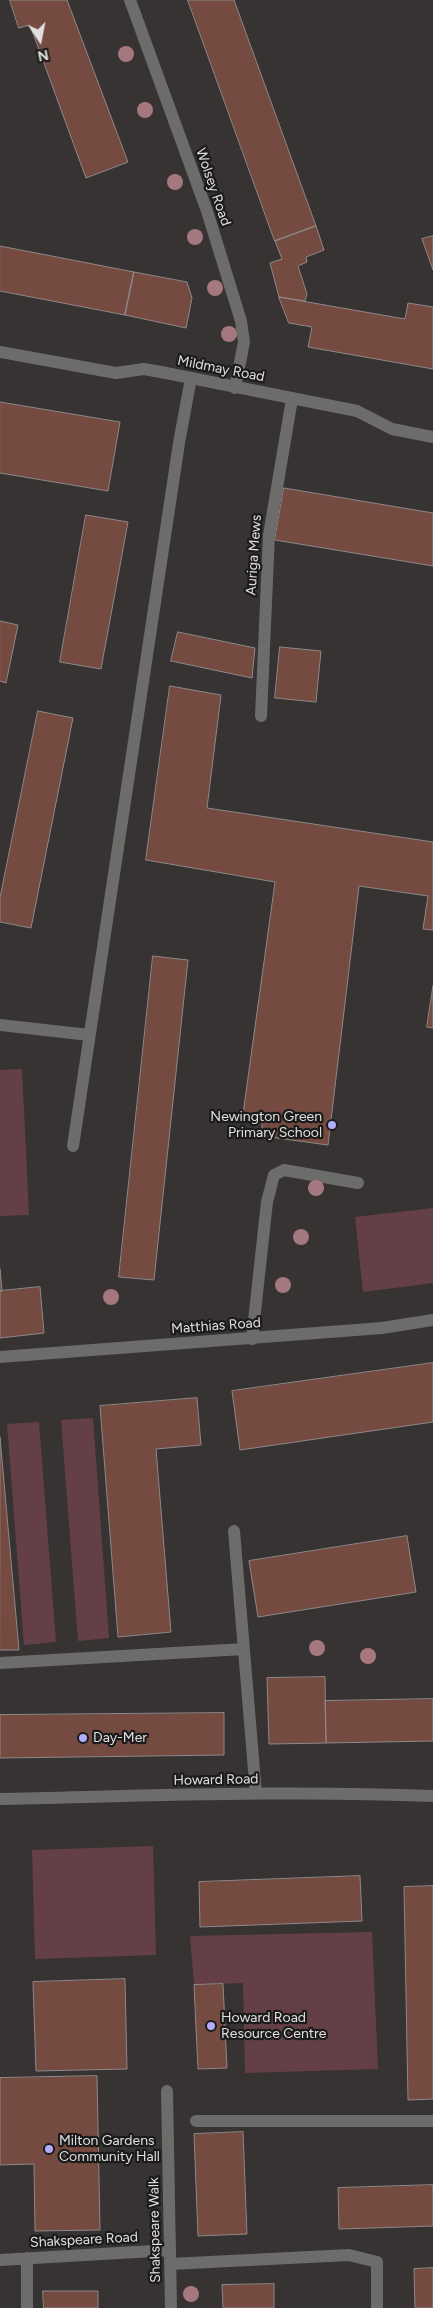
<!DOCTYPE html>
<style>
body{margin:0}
#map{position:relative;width:433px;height:2308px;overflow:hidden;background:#363332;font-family:Figtree,sans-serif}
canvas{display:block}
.north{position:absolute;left:15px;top:15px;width:50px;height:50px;-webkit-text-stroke:4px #1c1b1b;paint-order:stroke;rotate:169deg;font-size:14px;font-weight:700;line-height:20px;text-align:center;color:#e1e0de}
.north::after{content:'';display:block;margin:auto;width:18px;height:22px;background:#e1e0de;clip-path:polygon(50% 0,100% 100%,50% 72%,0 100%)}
</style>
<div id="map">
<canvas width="433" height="2308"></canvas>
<div class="north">N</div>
</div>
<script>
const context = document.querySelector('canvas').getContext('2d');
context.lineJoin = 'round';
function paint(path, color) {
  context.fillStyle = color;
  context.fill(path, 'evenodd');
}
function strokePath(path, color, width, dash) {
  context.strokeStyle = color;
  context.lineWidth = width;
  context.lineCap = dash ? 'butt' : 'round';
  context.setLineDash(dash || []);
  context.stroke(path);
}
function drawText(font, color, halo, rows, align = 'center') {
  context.font = font + ' Figtree,sans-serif';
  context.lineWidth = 4.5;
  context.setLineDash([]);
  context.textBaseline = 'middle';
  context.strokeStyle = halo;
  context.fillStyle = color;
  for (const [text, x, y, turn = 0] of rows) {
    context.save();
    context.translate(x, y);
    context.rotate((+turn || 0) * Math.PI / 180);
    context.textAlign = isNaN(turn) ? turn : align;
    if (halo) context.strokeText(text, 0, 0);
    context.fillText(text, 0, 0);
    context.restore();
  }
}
paint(new Path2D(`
 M22 1069 29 1215 0 1216V1070Z
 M433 1208V1283L363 1292 355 1217Z
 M93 1418 109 1638 78 1641 61 1420Z
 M39 1422 56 1642 24 1645 7 1424Z
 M153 1846 156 1955 35 1959 32 1850Z
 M372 1932 378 2069 245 2073 243 1983 194 1985 190 1936Z`), '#653f46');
const building = new Path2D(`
 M10 0H67L128 162 86 178 30 25 19 28Z
 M188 0H234L316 226 275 241Z
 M316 226 324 250 306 257 307 262 298 266 307 294 305 301 279 297 270 263 282 259 275 241Z
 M433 236V270L422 239Z
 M0 246 134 272 125 315 0 291Z
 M134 272 187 282 192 298 186 328 125 315Z
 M279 297 405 319 408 303 433 307V369L308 347 312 327 289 323Z
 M0 402 120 422 108 491 0 473Z
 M284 488 433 513V566L275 540Z
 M86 515 128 522 101 669 60 662Z
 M0 621 18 625 6 683 0 681Z
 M178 632 255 648 252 678 171 661Z
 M280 647 321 651 316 702 275 698Z
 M170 686 221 695 207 808 433 842V930L423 929 428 896 359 886 328 1145 262 1136V1116L243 1114 275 882 146 860Z
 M38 711 73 718 31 928 0 922V898Z
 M153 956 188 960 154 1280 119 1277Z
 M433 986V1028L427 1027Z
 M0 1269 2 1291H0Z
 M40 1287 44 1333 0 1338V1291Z
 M433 1363V1422L240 1450 232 1391Z
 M197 1398 201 1445 156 1449 171 1632 118 1637 100 1406Z
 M0 1437 19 1650H0Z
 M407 1536 416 1592 258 1617 249 1561Z
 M325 1677 326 1743 269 1744 267 1678Z
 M433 1699V1741L326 1743 325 1701Z
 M224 1713V1755L0 1758V1715Z
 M360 1876 362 1921 200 1927 199 1882Z
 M433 1886V2099L408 2100 404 1887Z
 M125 1979 127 2069 36 2071 33 1982Z
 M223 1984 227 2068 198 2069 194 1985Z
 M97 2076 100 2230 35 2231 34 2164 0 2165V2078Z
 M243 2132 247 2234 198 2236 194 2134Z
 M433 2185V2226L339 2229 338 2188Z
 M433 2268V2308H415L414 2269Z
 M274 2284V2308H223L222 2285Z
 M43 2291H98V2308H44Z`);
paint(building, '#754a40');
strokePath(building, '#8d8989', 1);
strokePath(new Path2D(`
 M130 0 207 211 241 321 244 342 235 388
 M0 352 116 373 144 369 161 372 357 411 392 429 433 437
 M261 716 269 535 292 399
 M0 1025 89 1035
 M73 1146 179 443 191 378
 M252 1339 267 1202 274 1175 284 1170 358 1183
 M0 1357 382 1328 433 1320
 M234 1531 256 1794
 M0 1663 244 1649
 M0 1799C144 1796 289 1790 433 1796
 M167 2091 171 2308
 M196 2121H433
 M27 2258V2308
 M0 2260 170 2250
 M170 2264 349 2255 377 2262V2308`), '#6c6c6a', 12);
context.fillStyle = '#a57880';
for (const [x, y] of [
 [126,54],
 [145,110],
 [175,182],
 [195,237],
 [215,288],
 [229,334],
 [316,1188],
 [301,1237],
 [283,1285],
 [111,1297],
 [317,1648],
 [368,1656],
 [191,2294]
]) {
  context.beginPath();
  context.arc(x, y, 8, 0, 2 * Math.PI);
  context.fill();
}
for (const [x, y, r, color] of [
 [332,1125,5,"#b1adfa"],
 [83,1738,5,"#b1adfa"],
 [211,2026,5,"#b1adfa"],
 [49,2149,5,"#b1adfa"]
]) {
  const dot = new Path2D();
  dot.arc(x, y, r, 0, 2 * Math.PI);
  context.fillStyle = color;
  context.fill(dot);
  strokePath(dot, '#1c1b1b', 2);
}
drawText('14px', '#e1e0de', '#1c1b1b', [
 ["Wolsey Road",213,187,71],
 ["Mildmay Road",221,369,11],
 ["Auriga Mews",254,555,-86],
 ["Matthias Road",216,1326,-4],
 ["Howard Road",216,1780,-1],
 ["Shakspeare Walk",155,2230,-91],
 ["Shakspeare Road",84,2240,-3]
]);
drawText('14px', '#e1e0de', '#1c1b1b', [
 ["Newington Green",322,1117,"right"],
 ["Primary School",322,1133,"right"],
 ["Day-Mer",93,1738],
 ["Howard Road",221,2018],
 ["Resource Centre",221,2034],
 ["Milton Gardens",59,2141],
 ["Community Hall",59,2157]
], 'left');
</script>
